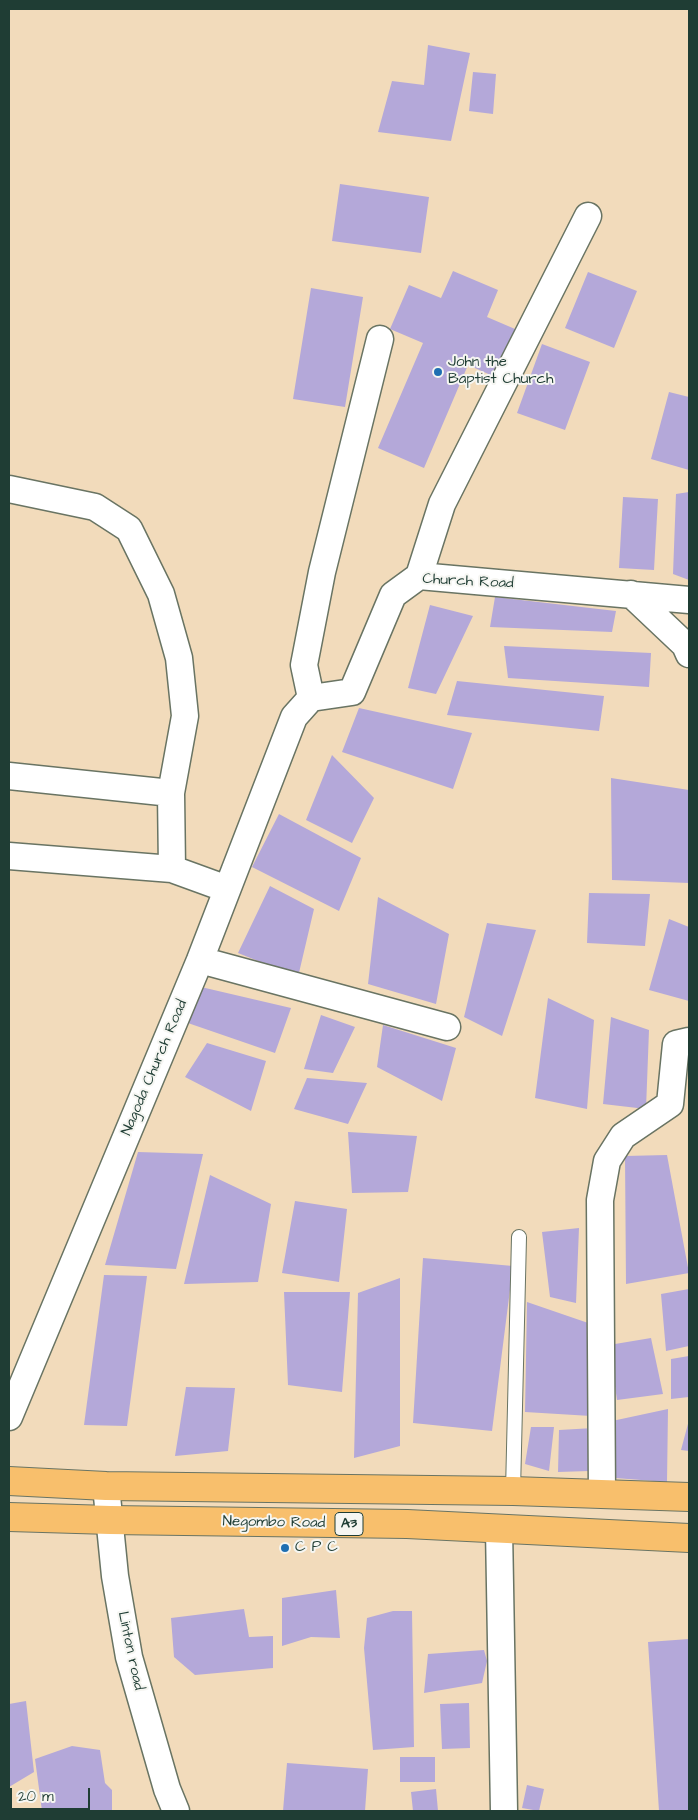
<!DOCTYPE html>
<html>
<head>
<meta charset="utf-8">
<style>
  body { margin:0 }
  #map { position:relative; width:698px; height:1820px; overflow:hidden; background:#f2dbbb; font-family:"Architects Daughter",sans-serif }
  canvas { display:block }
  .frame { position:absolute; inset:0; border:10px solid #1f3d34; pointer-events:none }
  .scale { position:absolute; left:10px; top:1788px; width:80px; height:22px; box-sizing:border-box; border:2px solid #1f3d34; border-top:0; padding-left:6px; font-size:15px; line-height:18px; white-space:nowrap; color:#1f3d34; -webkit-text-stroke:4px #f6f6f2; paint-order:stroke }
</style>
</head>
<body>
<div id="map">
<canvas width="698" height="1820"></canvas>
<div class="frame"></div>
<div class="scale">20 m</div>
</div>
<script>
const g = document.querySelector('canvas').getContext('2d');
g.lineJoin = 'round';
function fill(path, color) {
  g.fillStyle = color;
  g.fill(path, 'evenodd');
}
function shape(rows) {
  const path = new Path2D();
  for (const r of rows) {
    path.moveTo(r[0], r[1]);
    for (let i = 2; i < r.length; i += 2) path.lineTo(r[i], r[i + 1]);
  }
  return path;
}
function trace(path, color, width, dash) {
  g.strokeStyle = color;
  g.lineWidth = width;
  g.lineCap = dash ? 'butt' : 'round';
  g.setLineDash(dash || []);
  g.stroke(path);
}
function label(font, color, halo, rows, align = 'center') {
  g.font = font + ' "Architects Daughter",sans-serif';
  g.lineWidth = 4;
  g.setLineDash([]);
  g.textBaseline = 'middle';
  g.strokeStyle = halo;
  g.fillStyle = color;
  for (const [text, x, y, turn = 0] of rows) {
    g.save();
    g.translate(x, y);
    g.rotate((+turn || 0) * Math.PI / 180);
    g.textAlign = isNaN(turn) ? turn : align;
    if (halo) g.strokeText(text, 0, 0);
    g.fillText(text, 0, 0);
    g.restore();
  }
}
const building = shape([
  [428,45,470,53,451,141,378,132,392,81,424,85],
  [473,72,496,74,493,114,469,111],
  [340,184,429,197,421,253,332,241],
  [453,271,498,290,487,317,522,332,502,380,468,365,424,468,378,448,423,343,390,329,409,285,441,298],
  [588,272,637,291,614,348,565,328],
  [311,288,363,297,345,407,293,399],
  [542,344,590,362,565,430,517,413],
  [669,392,689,397,689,470,651,459],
  [689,492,689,580,673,574,676,494],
  [623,497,658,499,654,570,619,568],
  [495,597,616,611,612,632,490,627],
  [430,605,473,616,436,694,408,688],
  [504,646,651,653,649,687,508,678],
  [457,681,604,696,599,731,447,715],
  [359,708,472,733,453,789,342,752],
  [332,755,374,798,352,843,306,820],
  [611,778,689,790,689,883,612,880],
  [279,814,361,858,339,911,252,867],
  [270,886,314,909,298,977,238,953],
  [589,893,650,894,645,946,587,943],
  [378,897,449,934,436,1004,368,984],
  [669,919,689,927,689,1001,649,990],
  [487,923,536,930,502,1036,464,1017],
  [201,987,291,1008,275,1053,185,1022],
  [548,998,594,1020,587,1109,535,1098],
  [321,1015,355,1027,333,1073,304,1069],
  [611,1017,649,1030,646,1109,603,1104],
  [383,1025,456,1048,442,1101,377,1067],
  [207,1043,266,1061,251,1111,185,1077],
  [307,1078,367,1083,348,1124,294,1109],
  [348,1132,417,1136,408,1192,352,1193],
  [138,1152,203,1154,176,1269,105,1265],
  [667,1155,689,1273,626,1284,625,1156],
  [210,1175,271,1204,258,1282,184,1284],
  [295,1201,347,1209,339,1282,282,1273],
  [579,1228,576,1303,550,1297,542,1232],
  [423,1258,513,1266,492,1431,413,1423],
  [104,1275,147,1276,127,1426,84,1425],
  [400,1278,400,1446,354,1458,358,1293],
  [689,1289,689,1346,666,1351,661,1294],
  [284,1292,350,1292,342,1392,288,1385],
  [527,1302,594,1325,591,1416,525,1412],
  [651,1338,663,1394,617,1400,609,1345],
  [689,1356,689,1397,671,1399,671,1359],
  [186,1387,235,1388,228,1451,175,1456],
  [668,1409,667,1482,615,1478,612,1421],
  [689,1420,689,1451,681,1450],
  [531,1427,554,1427,549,1471,525,1464],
  [594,1428,589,1471,558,1472,559,1430],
  [336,1590,340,1638,311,1637,282,1646,282,1598],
  [244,1609,249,1637,273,1636,273,1668,195,1675,174,1657,171,1618],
  [393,1611,412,1611,414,1747,373,1750,364,1648,367,1618],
  [689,1639,689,1811,659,1811,648,1642],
  [484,1650,487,1661,482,1683,424,1693,428,1654],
  [26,1701,34,1772,9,1787,9,1704],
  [469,1703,470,1748,442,1749,440,1704],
  [72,1746,100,1750,105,1783,112,1790,112,1811,42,1811,35,1759],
  [400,1757,435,1757,435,1782,400,1782],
  [287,1763,368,1769,365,1811,283,1811],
  [527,1785,544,1789,539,1811,522,1808],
  [436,1789,438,1811,413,1811,411,1792]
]);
const lane = shape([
  [513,1491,519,1237]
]);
const street = shape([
  [9,489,95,507,129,529,161,594,179,658,185,716,171,793,172,869,227,889],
  [419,576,442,504,588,216],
  [631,594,685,645,689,654],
  [311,698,304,665,322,572,380,339],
  [9,776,171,793],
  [9,856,172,869],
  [200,960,447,1027],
  [9,1417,200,960,294,717,311,698,352,692,393,595,419,576,689,600],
  [106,1486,115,1576,129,1657,167,1789,176,1811],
  [602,1494,600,1200,607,1161,623,1136,670,1104,676,1044,689,1041],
  [499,1529,504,1811]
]);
const highway = shape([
  [9,1481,106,1486,513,1491,689,1497],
  [9,1517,110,1520,407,1524,689,1538]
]);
const markers = [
  [438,372,5,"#1f6fb2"],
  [285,1548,5,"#1f6fb2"]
];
const shields = [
  [349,1524,28]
];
const shieldNames = [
  ["A3",349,1524]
];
const poiNames = [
  ["John the",448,363],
  ["Baptist Church",448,380],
  ["C P C",295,1548]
];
const streetNames = [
  ["Church Road",468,582,3],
  ["Nagoda Church Road",155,1068,-67],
  ["Negombo Road",274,1523,1],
  ["Linton road",130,1651,78]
];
fill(building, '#b4a8d9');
trace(lane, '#697463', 16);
trace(street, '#697463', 29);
trace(highway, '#697463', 30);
trace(lane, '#fff', 14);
trace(street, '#fff', 26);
trace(highway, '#f8bf6c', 28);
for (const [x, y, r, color] of markers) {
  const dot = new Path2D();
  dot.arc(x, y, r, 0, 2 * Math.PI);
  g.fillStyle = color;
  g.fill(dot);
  trace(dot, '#f6f6f2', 2);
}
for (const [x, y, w] of shields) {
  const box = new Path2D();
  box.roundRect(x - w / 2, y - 11.5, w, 23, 4);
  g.fillStyle = '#f6f6f2';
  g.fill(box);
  trace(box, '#1f3d34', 1);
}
label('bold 14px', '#1f3d34', null, shieldNames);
label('15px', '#1f3d34', '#f6f6f2', poiNames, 'left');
label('15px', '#1f3d34', '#f6f6f2', streetNames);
</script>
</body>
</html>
